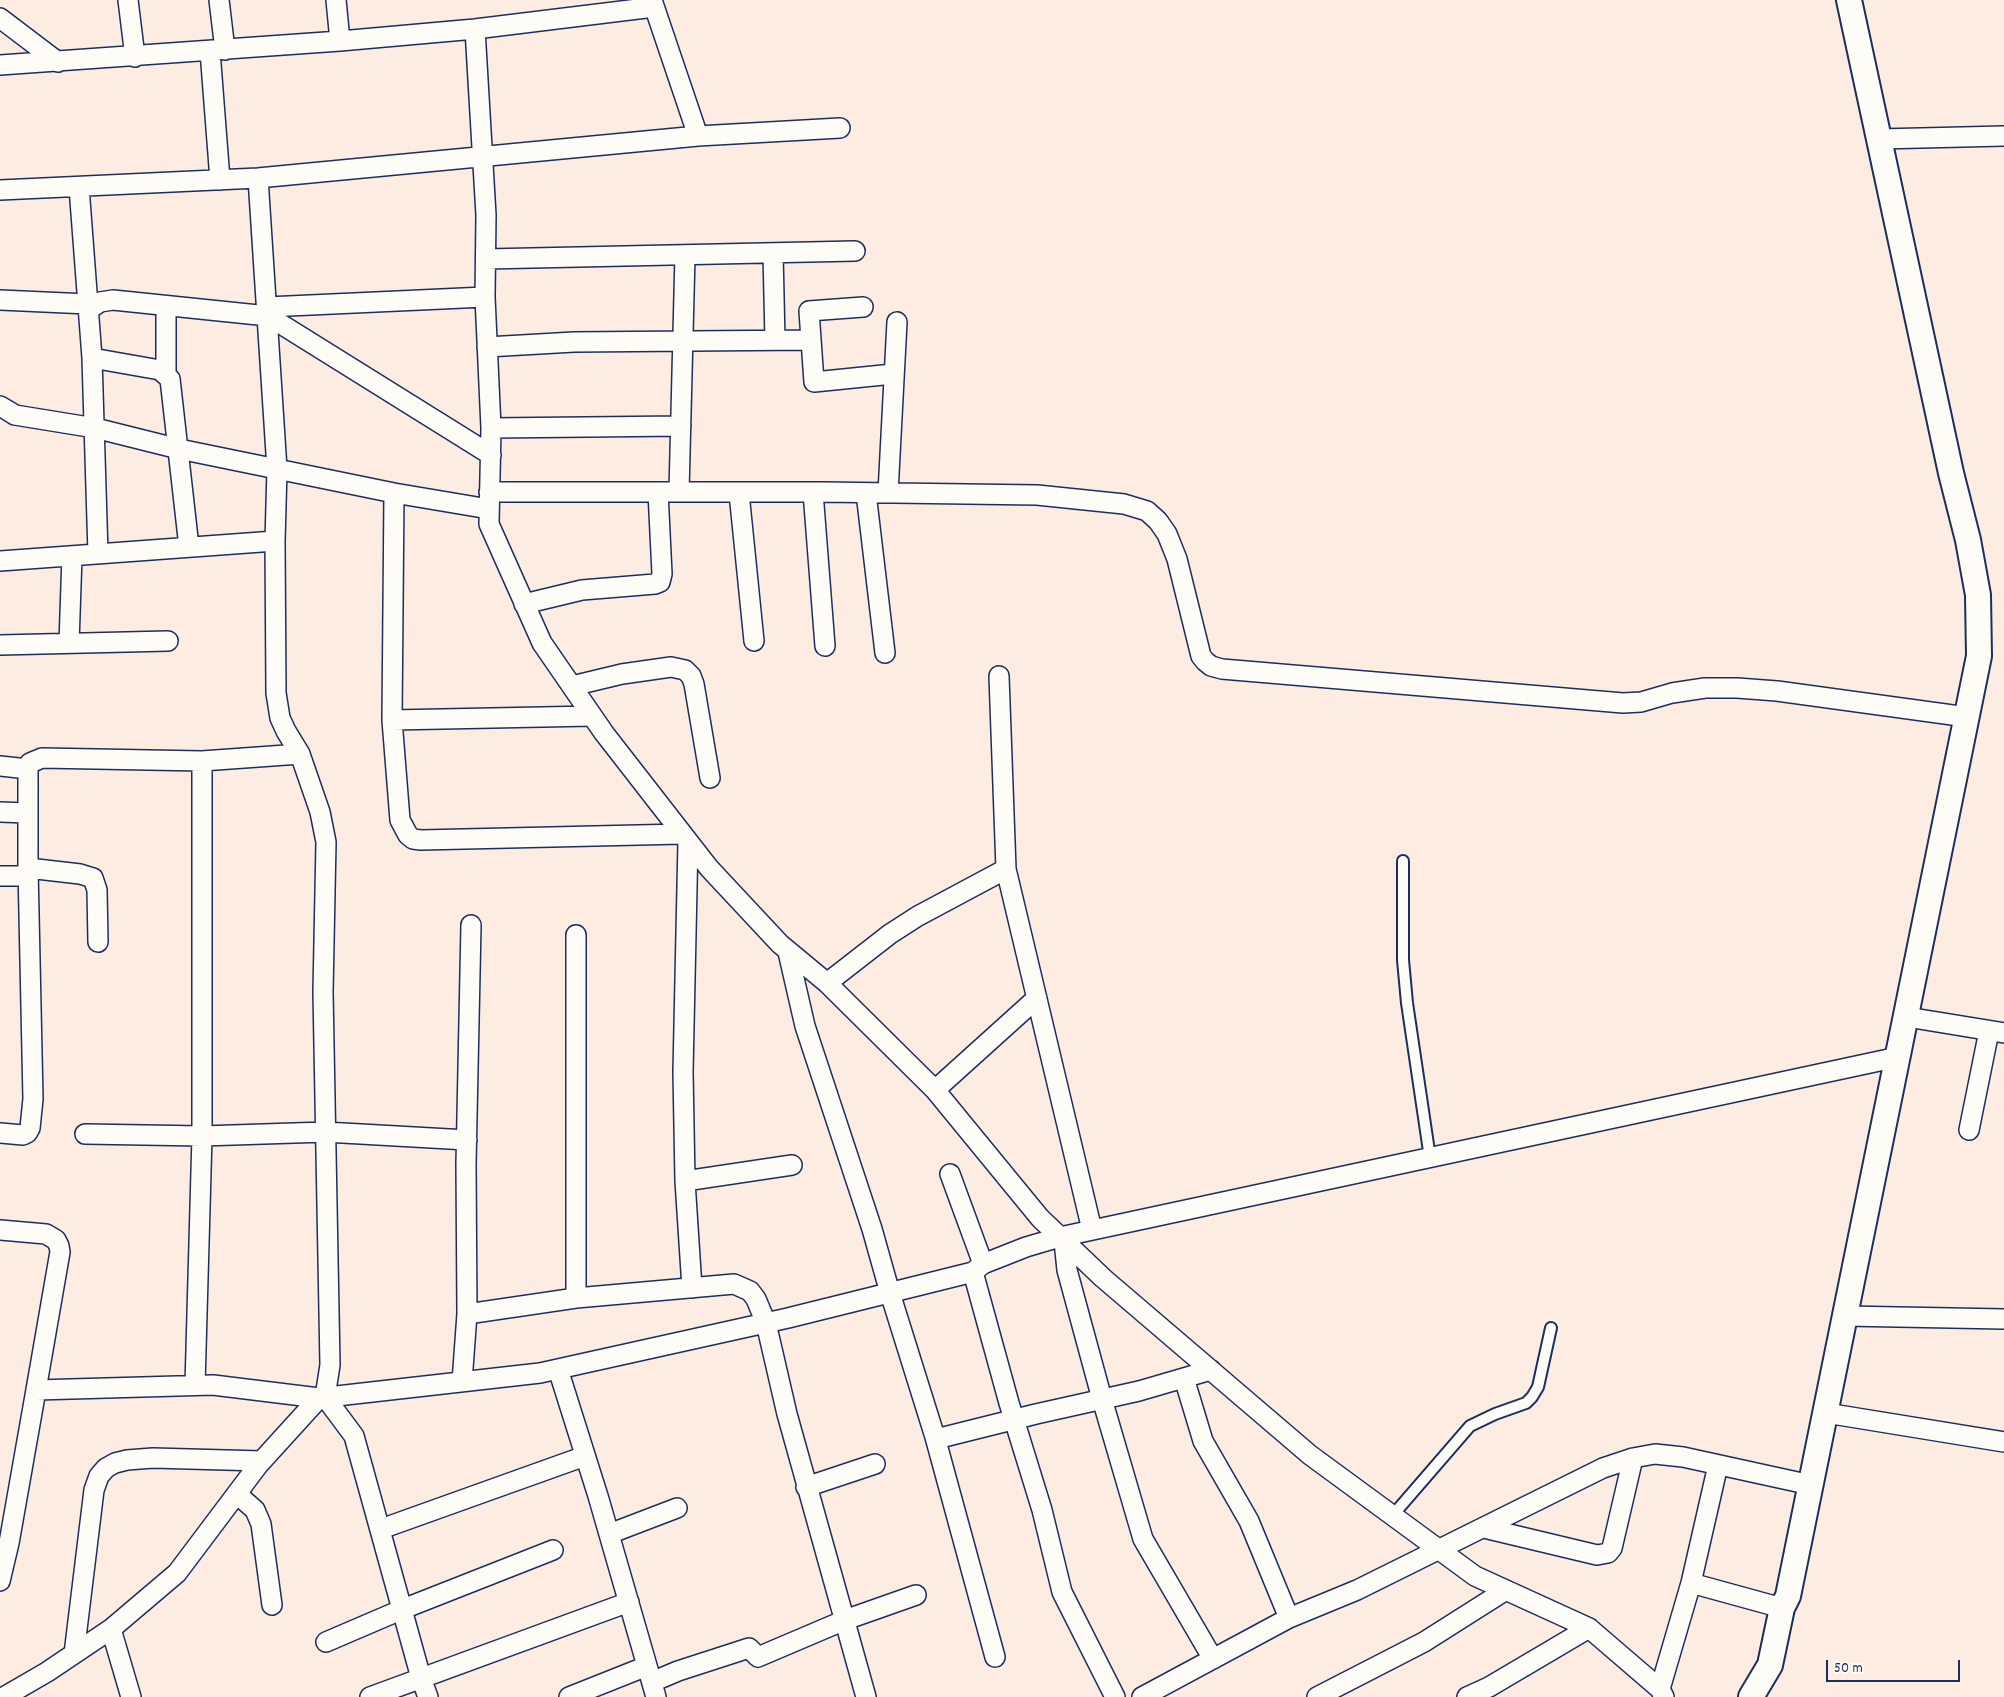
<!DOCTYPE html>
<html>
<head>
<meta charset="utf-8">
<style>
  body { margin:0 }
  #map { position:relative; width:2004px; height:1697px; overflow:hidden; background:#fdece1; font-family:Dekko,sans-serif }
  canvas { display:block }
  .scale { position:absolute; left:1826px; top:1660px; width:134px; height:22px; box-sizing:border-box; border:2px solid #1b2f5e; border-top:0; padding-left:6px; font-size:15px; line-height:18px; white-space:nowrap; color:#1b2f5e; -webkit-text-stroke:4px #fdfcf7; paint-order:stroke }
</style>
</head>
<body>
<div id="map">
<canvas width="2004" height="1697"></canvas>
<div class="scale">50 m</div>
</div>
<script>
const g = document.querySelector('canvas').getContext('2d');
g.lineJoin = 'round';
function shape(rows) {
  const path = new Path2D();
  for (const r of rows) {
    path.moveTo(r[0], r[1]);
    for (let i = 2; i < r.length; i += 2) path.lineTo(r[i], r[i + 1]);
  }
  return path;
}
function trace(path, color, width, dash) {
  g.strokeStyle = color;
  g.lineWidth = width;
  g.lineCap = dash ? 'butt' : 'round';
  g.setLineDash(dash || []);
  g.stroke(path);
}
const service = shape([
  [1403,861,1403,960,1407,1003,1430,1158],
  [1393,1515,1470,1426,1495,1414,1526,1403,1532,1397,1538,1387,1551,1328]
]);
const minor = shape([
  [128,0,135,57],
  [219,0,225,50],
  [336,0,340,41],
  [652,0,698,136],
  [0,18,58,62],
  [475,29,486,215,485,297,491,428,489,524,542,643,604,733,709,868,780,944,827,983,935,1090,1040,1218,1103,1278,1310,1455,1475,1576,1589,1628,1660,1689,1664,1697],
  [210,51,220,180],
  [0,65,340,41,475,29,654,7],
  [1879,139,2004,136],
  [258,178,277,469,275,541,276,693,280,718,286,731,300,754,320,812,326,842,323,992,330,1365,325,1397,354,1436,421,1678,428,1697],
  [79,187,92,358,98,554],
  [0,190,258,178,698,136,840,128],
  [773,253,775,340],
  [486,259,855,251],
  [0,300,88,304],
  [267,307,485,297],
  [863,307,809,311,814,382,893,374],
  [88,310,100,302,113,300,268,316,491,455],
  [487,347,574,342,810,340],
  [92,358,160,370,170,379,189,547],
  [166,373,166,306],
  [0,406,15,415,95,428,179,449,394,493,489,509],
  [491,428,681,426],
  [489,492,823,492,1037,495,1124,504,1147,511,1158,521,1167,534,1177,559,1201,656,1205,661,1211,666,1222,669,1623,703,1641,702,1672,693,1705,688,1737,688,1777,691,1967,717],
  [679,492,685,255],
  [813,492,825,646],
  [394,493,392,720,400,820,408,835,413,839,421,840,682,834],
  [739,493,754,641],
  [866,493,885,653],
  [888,493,897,322],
  [0,561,275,541],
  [524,604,582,590,655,584,660,582,662,574,658,492],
  [69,643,72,556],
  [0,645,168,641],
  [999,676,1006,869,1092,1230],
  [572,686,622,674,671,667,685,670,691,676,694,684,710,778],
  [392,720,592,716],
  [0,766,28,769],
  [0,812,28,813],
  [688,841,683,1072,685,1181,692,1288],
  [28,868,80,874,93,878,97,890,98,942],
  [0,876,29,876],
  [576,935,576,1298],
  [788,952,805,1026,872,1229,890,1293,935,1437,995,1657],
  [827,983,890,934,918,916,1006,869],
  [1907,1017,2004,1033],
  [935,1090,1037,998],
  [1969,1130,1989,1031],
  [0,1133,23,1135,27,1133,30,1128,33,1099,28,868,28,769,30,763,42,758,202,761],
  [85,1134,202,1136,325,1132,467,1140],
  [950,1174,983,1264],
  [685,1181,792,1165],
  [0,1230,46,1234,56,1240,59,1246,60,1252,36,1390],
  [1064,1241,1067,1270,1102,1399,1143,1539,1213,1659],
  [973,1272,1009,1403,1042,1510,1062,1592,1115,1697],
  [467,1314,576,1298,734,1284,750,1291,756,1299,766,1323,787,1414,866,1697],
  [1845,1316,2004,1319],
  [558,1369,598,1496,656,1697],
  [1184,1378,1203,1441,1249,1521,1289,1618],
  [462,1382,467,1314,466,1164,471,925],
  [195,1385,202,1136,202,761,300,754],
  [1826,1413,2004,1442],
  [935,1437,944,1437,1036,1414,1139,1391,1211,1370],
  [1718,1465,1691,1583,1782,1608],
  [806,1487,875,1464],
  [237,1494,255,1510,261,1524,272,1605],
  [1484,1528,1597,1555,1608,1553,1612,1548,1633,1458],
  [381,1529,585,1456],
  [609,1534,677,1508],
  [0,1581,9,1543,36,1390,213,1385,319,1398],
  [111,1629,131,1697],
  [326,1642,403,1609,553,1550],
  [74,1654,94,1490,99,1476,106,1468,115,1463,127,1460,153,1458,262,1461],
  [652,1682,678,1671,749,1648,758,1657,845,1620,916,1595],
  [1660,1689,1691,1583],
  [4,1697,47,1672,111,1629,177,1573,259,1464,319,1398,540,1373,788,1318,957,1276,973,1272,983,1264,1026,1247,1060,1237,1898,1057],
  [370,1697,629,1602],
  [569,1697,647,1666],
  [1142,1697,1289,1618,1357,1590,1603,1468,1633,1458,1655,1454,1683,1457,1811,1485],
  [1317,1697,1424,1642,1506,1590],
  [1467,1697,1489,1687,1589,1628]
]);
const tertiary = shape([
  [1751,1697,1770,1665,1782,1608,1788,1596,1979,656,1978,595,1968,540,1951,473,1849,0]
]);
trace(service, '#1b2f5e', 14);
trace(minor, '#1b2f5e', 22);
trace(tertiary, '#1b2f5e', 28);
trace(service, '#fdfcf7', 10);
trace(minor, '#fdfcf7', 19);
trace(tertiary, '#fdfcf7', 24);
</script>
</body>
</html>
